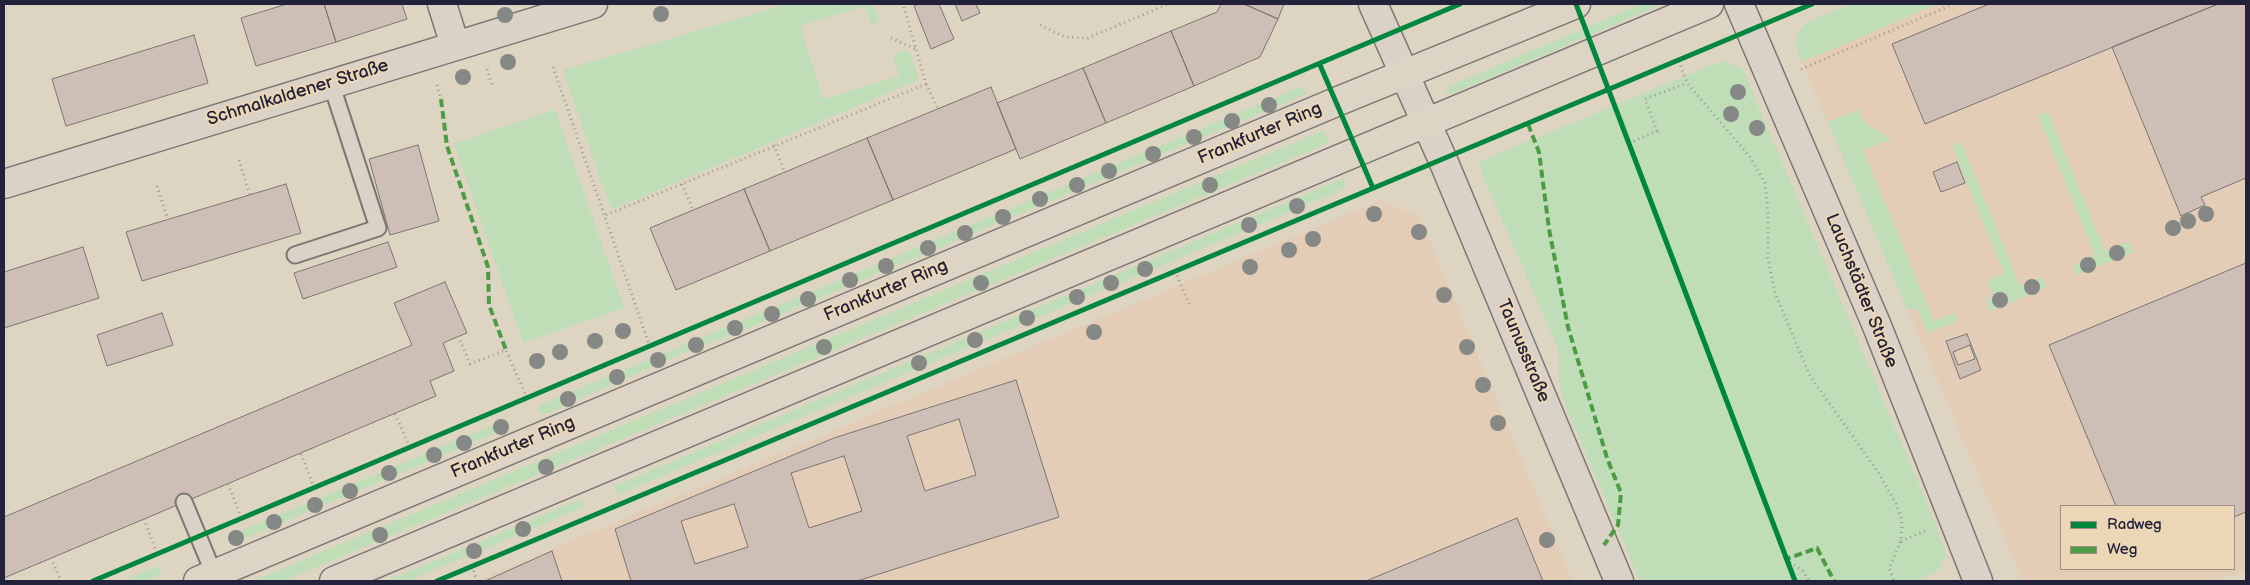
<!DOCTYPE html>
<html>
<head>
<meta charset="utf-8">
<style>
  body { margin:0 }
  #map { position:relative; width:2250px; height:585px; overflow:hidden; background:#ded4c2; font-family:"Balsamiq Sans",sans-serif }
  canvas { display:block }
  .frame { position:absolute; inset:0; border:5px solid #22223b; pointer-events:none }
  .legend { position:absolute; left:2060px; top:505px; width:175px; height:65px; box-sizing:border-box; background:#ebd7b5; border:1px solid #9b8f84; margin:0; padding:6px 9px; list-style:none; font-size:15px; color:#22223b }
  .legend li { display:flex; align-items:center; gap:10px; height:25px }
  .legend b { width:25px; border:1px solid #9b8f84 }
</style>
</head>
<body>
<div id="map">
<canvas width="2250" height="585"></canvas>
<div class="frame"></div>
<ul class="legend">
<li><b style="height:6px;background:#00873e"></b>Radweg</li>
<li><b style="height:6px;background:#4d9b45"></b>Weg</li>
</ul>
</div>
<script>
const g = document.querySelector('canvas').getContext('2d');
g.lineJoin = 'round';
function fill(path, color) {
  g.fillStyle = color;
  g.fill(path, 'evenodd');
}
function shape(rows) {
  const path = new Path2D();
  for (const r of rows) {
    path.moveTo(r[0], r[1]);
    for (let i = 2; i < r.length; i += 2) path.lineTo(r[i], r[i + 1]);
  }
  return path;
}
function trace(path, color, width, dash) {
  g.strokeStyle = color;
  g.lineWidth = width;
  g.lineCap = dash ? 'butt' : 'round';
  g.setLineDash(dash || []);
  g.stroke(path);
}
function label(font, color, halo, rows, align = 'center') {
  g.font = font + ' "Balsamiq Sans",sans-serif';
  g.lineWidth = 4;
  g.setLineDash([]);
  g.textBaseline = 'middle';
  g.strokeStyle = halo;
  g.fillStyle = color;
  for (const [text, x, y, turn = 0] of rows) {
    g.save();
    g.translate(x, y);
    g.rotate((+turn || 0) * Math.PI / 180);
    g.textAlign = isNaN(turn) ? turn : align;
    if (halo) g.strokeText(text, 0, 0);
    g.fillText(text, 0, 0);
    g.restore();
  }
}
const built = shape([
  [1852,4,2246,4,2246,570,2212,581,2023,581,1796,48,1798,32,1807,22],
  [2061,506,2234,506,2234,569,2061,569],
  [1381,200,1420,218,1573,581,476,581]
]);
const green = shape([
  [788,4,873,4,879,22,871,24,865,6,800,26,823,99,899,76,893,54,905,50,911,54,919,80,611,210,563,70],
  [1641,4,1663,4,1452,94,1445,93,1449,86],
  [1852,4,1938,4,1802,62,1795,42,1798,32,1807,22],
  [1722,61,1742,68,1933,517,1946,554,1939,570,1916,581,1640,581,1565,405,1559,380,1559,351,1482,174,1480,161],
  [1303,86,1306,94,741,331,691,350,548,413,540,413,537,410,542,404],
  [555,109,624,308,523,343,454,144],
  [1859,110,1864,123,1891,139,1863,150,1934,321,1955,313,1958,321,1928,333,1917,308,1907,310,1828,122],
  [2048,112,2105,251,2129,241,2133,252,2077,275,2073,265,2095,255,2038,116],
  [1324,130,1329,143,283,581,253,581],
  [1961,142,2020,286,2042,277,2047,287,1990,311,1986,300,1994,297,1987,281,2004,273,1952,146],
  [1344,178,1346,188,617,495,614,486],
  [500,422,507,422,508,425,503,430,234,543,229,541,231,535],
  [581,499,584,507,408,581,386,581],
  [158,566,162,574,145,581,122,581]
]);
const building = shape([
  [287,4,324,4,336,42,256,66,241,18,287,4],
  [324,4,402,4,407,19,336,42,324,4],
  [919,4,939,4,954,39,931,49,914,6,919,4],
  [955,4,976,4,980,13,962,21,955,4],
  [1221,4,1244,4,1278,19,1260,57,1194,86,1171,31,1217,12,1221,4],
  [1244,4,1284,4,1278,19,1244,4],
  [1989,4,2218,4,1925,124,1892,44,1989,4],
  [2218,4,2246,4,2246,178,2201,197,2205,205,2181,216,2112,47,2218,4],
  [1171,31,1194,86,1106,123,1083,68,1171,31],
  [194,35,208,83,66,126,52,79,194,35],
  [1083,68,1106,123,1020,159,997,103,1083,68],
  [991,87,1016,149,893,200,867,138,991,87],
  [867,138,893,200,770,251,744,189,867,138],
  [418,145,439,221,390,235,369,159,418,145],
  [1957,162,1965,183,1941,192,1933,172,1957,162],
  [286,184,301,233,142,281,126,232,286,184],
  [744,189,770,251,676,290,650,228,744,189],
  [388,242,397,267,303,299,294,273,388,242],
  [83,247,99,298,4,328,4,272,83,247],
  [2246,263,2246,512,2234,517,2234,506,2116,506,2049,345,2246,263],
  [445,282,467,333,443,343,454,371,430,381,436,396,4,578,4,517,412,345,394,303,445,282],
  [162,313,173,345,107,366,97,335,162,313],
  [1967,334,1981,370,1960,379,1946,341,1967,334],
  [1970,345,1975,359,1958,365,1953,352,1970,345],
  [1016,380,1059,517,857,581,631,581,615,529,834,438,1016,380],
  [959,419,976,475,925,491,907,436,959,419],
  [844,456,862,511,809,528,791,473,844,456],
  [734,504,748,547,695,564,681,521,734,504],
  [1517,518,1543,581,1366,581,1491,529,1517,518],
  [552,551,562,581,485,581,552,551]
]);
const path = shape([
  [1040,25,1065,37,1088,38,1168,4],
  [891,38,915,49],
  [1679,61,1687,83,1750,157,1765,183,1768,214,1768,258,1775,293,1810,376,1878,472,1896,504,1902,520,1901,541,1889,568,1894,581],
  [553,67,650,347],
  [487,69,492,85],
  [1801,69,1954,4],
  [926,84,938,109],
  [437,85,441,99],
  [1629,143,1657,131,1645,99,1687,83],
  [774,145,785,173],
  [239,160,250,195],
  [682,184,693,210],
  [157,186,168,220],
  [606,215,926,84,903,4],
  [1175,271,1189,304],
  [458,336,470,364,506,350,527,398],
  [395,414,410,447],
  [301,454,314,487],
  [228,484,242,519],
  [144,519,157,553],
  [1901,541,1925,531],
  [51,558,61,581],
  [1786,559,1803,571,1809,581],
  [472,566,477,581]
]);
const service = shape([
  [295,255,378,228,331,83],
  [184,502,214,574]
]);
const minor = shape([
  [442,4,455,45],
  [1373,4,1442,158,1619,581],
  [1739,4,1877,326,1978,581],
  [4,184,593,4]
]);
const primary = shape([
  [198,581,1336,102,1576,4],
  [334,581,1709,4]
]);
const quiet = shape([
  [441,99,447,146,488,267,489,305,506,350],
  [1528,124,1539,152,1549,229,1568,327,1607,458,1621,493,1618,525,1604,545],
  [1785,556,1786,559,1817,548,1834,581]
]);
const cycleway = shape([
  [1576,4,1795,581],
  [1320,65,1373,188],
  [93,581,1460,4],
  [437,581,1812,4]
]);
const trees = [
  [661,14],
  [505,15],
  [508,62],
  [463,77],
  [1738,92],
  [1269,105],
  [1731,114],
  [1232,121],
  [1757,128],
  [1194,137],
  [1153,154],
  [1109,171],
  [1077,185],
  [1210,185],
  [1040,199],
  [1297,206],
  [1374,214],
  [2206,214],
  [1003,217],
  [2188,221],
  [1249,225],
  [2173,228],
  [1419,232],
  [965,233],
  [1313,239],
  [928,248],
  [1289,250],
  [2117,253],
  [2088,265],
  [886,266],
  [1250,267],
  [1145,269],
  [850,280],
  [981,283],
  [1111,283],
  [2032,287],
  [1444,295],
  [1077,297],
  [808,299],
  [2000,300],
  [772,314],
  [1027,318],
  [735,328],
  [623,331],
  [1094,332],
  [975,340],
  [595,341],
  [696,345],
  [824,347],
  [1467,347],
  [560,352],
  [658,360],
  [537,361],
  [919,363],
  [617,377],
  [1483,385],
  [568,399],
  [1498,423],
  [501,427],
  [464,443],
  [434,455],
  [546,467],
  [389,473],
  [350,491],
  [315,505],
  [274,522],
  [523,529],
  [380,535],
  [236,538],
  [1547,540],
  [474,551]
];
const streetNames = [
  ["Schmalkaldener Straße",298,93,-17],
  ["Frankfurter Ring",1260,134,-23],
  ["Frankfurter Ring",886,291,-23],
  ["Lauchstädter Straße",1861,291,68],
  ["Taunusstraße",1523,351,67],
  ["Frankfurter Ring",513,448,-23]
];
fill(built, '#e3cdb7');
fill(green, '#bfdeb8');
fill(building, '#cebfb6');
trace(building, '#7b7673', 1);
trace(service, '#7b7673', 19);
trace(minor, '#7b7673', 31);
trace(primary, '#7b7673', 31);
trace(path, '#9f9993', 3, [1, 4]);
trace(service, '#dad2c6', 15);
trace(minor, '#dad2c6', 28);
trace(primary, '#ddd4c5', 28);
trace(quiet, '#4d9b45', 4, [8, 4]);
trace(cycleway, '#00873e', 5);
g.fillStyle = '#858884';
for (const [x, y] of trees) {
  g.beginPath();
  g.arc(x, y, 8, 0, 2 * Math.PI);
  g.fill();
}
label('18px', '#22223b', '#ebd7b5', streetNames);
</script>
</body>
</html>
